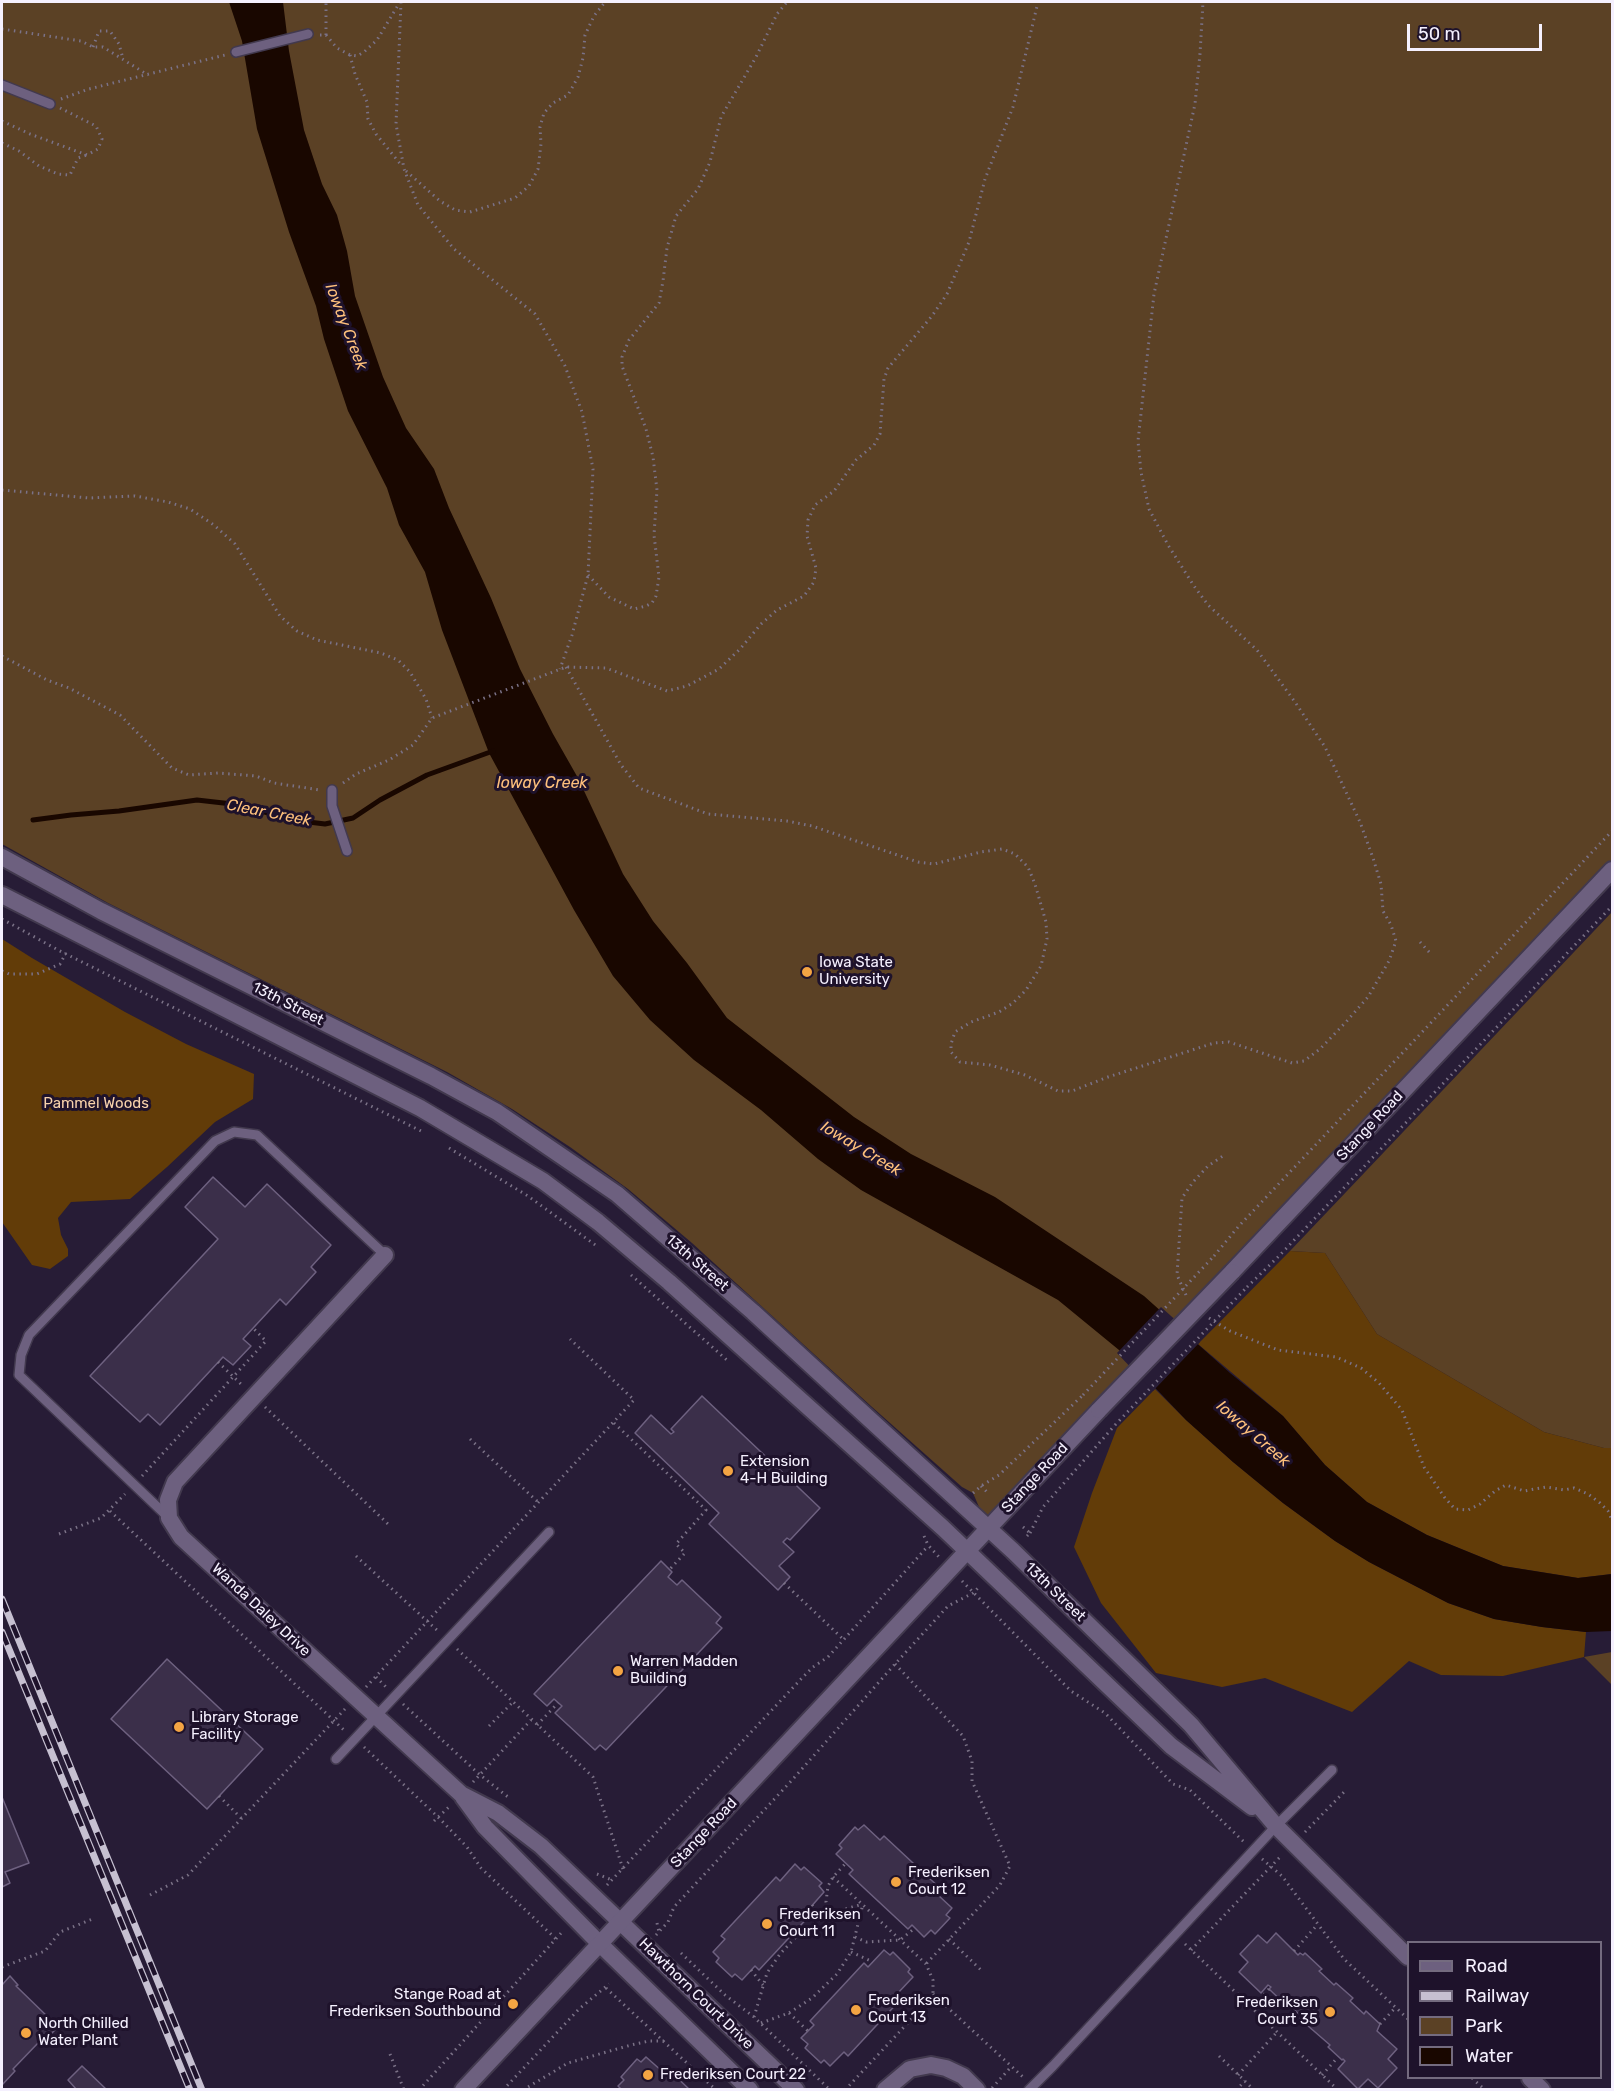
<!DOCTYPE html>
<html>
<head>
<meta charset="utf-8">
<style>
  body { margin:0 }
  #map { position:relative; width:1614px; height:2091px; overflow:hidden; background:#271c36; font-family:Rubik,sans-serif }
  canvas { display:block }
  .frame { position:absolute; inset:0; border:3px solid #f5f0fe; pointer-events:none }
  .legend { position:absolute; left:1407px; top:1941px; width:195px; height:138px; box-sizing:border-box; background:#1e122b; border:2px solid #746b7f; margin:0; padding:8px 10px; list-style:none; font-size:18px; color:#f5f0fe }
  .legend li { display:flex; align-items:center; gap:12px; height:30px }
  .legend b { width:30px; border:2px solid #746b7f }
  .scale { position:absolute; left:1407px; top:24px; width:135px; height:27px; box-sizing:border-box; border:3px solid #f5f0fe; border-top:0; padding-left:8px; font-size:18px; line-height:21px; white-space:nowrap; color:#f5f0fe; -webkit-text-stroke:4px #1e122b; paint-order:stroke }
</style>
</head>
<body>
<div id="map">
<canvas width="1614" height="2091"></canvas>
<div class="frame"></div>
<ul class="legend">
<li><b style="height:8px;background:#6d607f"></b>Road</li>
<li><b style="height:8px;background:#c6c0d1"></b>Railway</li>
<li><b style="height:16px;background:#5b4125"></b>Park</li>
<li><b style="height:16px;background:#190700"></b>Water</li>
</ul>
<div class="scale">50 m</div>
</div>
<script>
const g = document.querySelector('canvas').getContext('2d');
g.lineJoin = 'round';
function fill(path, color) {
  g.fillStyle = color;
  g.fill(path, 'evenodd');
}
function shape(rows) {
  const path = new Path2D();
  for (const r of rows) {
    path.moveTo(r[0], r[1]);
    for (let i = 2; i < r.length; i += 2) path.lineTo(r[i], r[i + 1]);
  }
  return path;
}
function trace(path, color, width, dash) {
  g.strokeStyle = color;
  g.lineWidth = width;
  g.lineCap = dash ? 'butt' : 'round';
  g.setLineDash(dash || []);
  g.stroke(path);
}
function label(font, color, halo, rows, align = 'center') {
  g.font = font + ' Rubik,sans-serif';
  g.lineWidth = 6;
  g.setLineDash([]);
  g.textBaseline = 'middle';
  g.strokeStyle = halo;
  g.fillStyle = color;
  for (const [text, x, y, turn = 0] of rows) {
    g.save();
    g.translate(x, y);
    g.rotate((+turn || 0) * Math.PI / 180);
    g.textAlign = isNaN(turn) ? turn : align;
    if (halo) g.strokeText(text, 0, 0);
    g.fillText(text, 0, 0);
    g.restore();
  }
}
const green = shape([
  [2,2,1612,2,1612,870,988,1528,973,1493,962,1487,872,1407,692,1243,628,1189,570,1147,512,1109,447,1072,108,903,2,844],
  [1612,912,1612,1448,1604,1448,1544,1432,1377,1334,1325,1253,1290,1251],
  [1612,1652,1612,1685,1584,1657]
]);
const forest = shape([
  [2,939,32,958,125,1012,186,1044,254,1074,253,1099,215,1122,167,1167,130,1199,71,1202,58,1218,61,1235,68,1249,68,1256,50,1269,32,1265,2,1222],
  [1290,1251,1325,1253,1377,1334,1544,1432,1604,1448,1612,1448,1612,1574,1578,1578,1503,1566,1427,1535,1367,1502,1325,1465,1283,1416,1198,1344],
  [1155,1389,1186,1420,1233,1462,1283,1503,1335,1541,1369,1562,1448,1603,1494,1619,1542,1627,1586,1632,1584,1657,1503,1676,1441,1675,1409,1661,1352,1712,1265,1678,1222,1687,1156,1673,1101,1603,1074,1547,1092,1493,1117,1428]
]);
const water = shape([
  [229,2,283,2,289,51,304,130,322,184,337,215,347,251,355,296,383,377,406,428,434,469,449,508,491,598,520,669,553,734,578,778,623,874,653,921,687,963,727,1018,854,1117,911,1154,995,1197,1144,1296,1230,1373,1283,1416,1325,1465,1367,1502,1427,1535,1503,1566,1578,1578,1612,1574,1612,1631,1586,1632,1542,1627,1494,1619,1448,1603,1369,1562,1335,1541,1283,1503,1233,1462,1186,1420,1119,1350,1058,1300,861,1190,818,1159,761,1110,694,1060,650,1020,613,976,574,910,489,753,442,630,425,572,399,525,387,488,348,411,324,339,316,306,289,232,257,129,242,41]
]);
const pier = shape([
  [1161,1307,1200,1342,1153,1391,1117,1353]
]);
const stream = shape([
  [33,820,71,815,119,811,197,800,241,805,292,820,325,824,353,818,380,800,427,775,493,751]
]);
const building = shape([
  [213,1177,245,1207,267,1184,331,1245,311,1267,316,1272,286,1305,280,1299,243,1339,251,1346,233,1365,223,1357,160,1425,148,1414,140,1422,90,1376,218,1239,185,1207,213,1177],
  [702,1396,820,1508,790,1540,787,1538,783,1542,794,1552,779,1566,790,1577,778,1590,709,1524,719,1513,635,1433,651,1415,671,1434,674,1432,671,1429,702,1396],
  [661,1561,672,1572,668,1577,677,1585,682,1580,721,1617,716,1623,722,1628,606,1750,600,1745,595,1750,555,1713,562,1706,554,1699,547,1706,534,1694,661,1561],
  [167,1659,263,1749,207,1809,111,1719,167,1659],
  [2,1797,29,1863,5,1872,10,1883,2,1887,2,1797],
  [864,1825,880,1840,884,1836,942,1890,938,1895,952,1908,946,1915,950,1918,935,1934,931,1930,924,1937,912,1925,908,1929,849,1874,853,1870,836,1854,842,1848,839,1845,855,1827,858,1830,864,1825],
  [795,1864,801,1870,804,1867,822,1883,819,1886,824,1892,809,1909,813,1912,759,1970,755,1966,742,1980,735,1974,732,1977,716,1962,719,1958,713,1952,725,1939,721,1936,776,1877,780,1881,795,1864],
  [1276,1933,1298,1955,1300,1953,1303,1955,1305,1953,1322,1969,1319,1971,1334,1985,1336,1983,1353,1998,1350,2001,1364,2014,1366,2011,1380,2024,1377,2031,1397,2049,1388,2059,1397,2068,1378,2088,1368,2079,1358,2089,1338,2069,1345,2061,1343,2059,1342,2060,1328,2047,1330,2045,1300,2019,1302,2017,1287,2003,1286,2005,1269,1989,1271,1987,1268,1985,1261,1993,1239,1972,1248,1962,1240,1954,1258,1935,1267,1943,1276,1933],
  [884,1950,890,1955,893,1952,910,1969,908,1972,913,1977,897,1994,902,1998,848,2056,844,2052,830,2066,824,2060,821,2063,805,2048,808,2044,801,2038,814,2025,810,2021,864,1963,868,1967,884,1950],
  [10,1976,18,1985,16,1986,51,2020,52,2018,60,2025,41,2044,39,2042,13,2069,15,2071,2,2085,2,1985,10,1976],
  [646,2057,663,2072,667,2068,690,2090,622,2090,618,2086,624,2080,621,2077,637,2059,641,2062,646,2057],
  [82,2066,107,2090,77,2090,68,2080,82,2066]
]);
const path = shape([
  [401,2,396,124,404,169,418,205,454,249,535,314,565,366,582,412,593,469,588,575,572,635,560,669],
  [2,29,81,41,93,47,103,47,148,75],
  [320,35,326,35,337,48,350,55,357,56,364,52,377,40,400,2],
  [326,35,326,2],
  [93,47,99,31,110,31,119,44,123,59],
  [350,55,355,74,367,102,368,119,376,134,402,166],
  [61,99,89,89,225,55],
  [2,121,30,134,87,155,98,149,102,139,96,126,60,108],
  [2,143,19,151,39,166,58,174,70,175,78,158,87,155],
  [406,171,440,201,455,210,470,212,515,198,529,186,538,169,541,144,540,127,544,113,553,103,568,95,578,77,583,58,585,35,594,16,605,2],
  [2,490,89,498,135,496,168,502,190,509,214,525,235,544,280,616,297,631,317,640,381,653,398,660,410,672,426,699,432,718],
  [588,575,609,597,634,609,646,606,652,603,656,596,659,577,654,535,657,490,653,457,646,429,622,366,622,357,629,340,659,303,663,281,667,248,676,216,698,189,710,162,721,117,756,57,777,14,787,2],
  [2,656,47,680,69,688,120,715,172,768,189,775,218,773,256,776,274,783,320,790],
  [566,667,621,765,639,788,708,814,787,821,812,826,918,862,934,864,981,852,1002,849,1015,854,1028,867,1035,884,1046,922,1047,939,1041,966,1026,990,1013,1003,999,1012,971,1022,955,1032,951,1044,951,1052,960,1062,990,1065,1025,1075,1058,1091,1072,1091,1108,1077,1214,1043,1229,1042,1292,1063,1304,1061,1320,1049,1346,1022,1368,997,1389,961,1396,941,1391,925,1383,911,1381,884,1373,858,1360,822,1325,747,1295,702,1257,650,1208,605,1194,586,1168,545,1149,509,1141,472,1138,441,1154,294,1195,104,1200,54,1203,2],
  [343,783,356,774,389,760,413,745,432,718,566,667,606,668,667,691,687,686,719,669,740,649,761,624,777,610,804,596,814,582,816,568,807,536,808,520,815,505,834,491,856,460,874,445,880,434,884,379,888,368,932,316,947,294,969,242,985,179,1013,107,1038,2],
  [2,919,58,950,423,1132],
  [1420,942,1430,953],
  [2,971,9,974,37,974,60,964,66,953],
  [449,1148,528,1196,598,1247],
  [1214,1256,1238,1227,1612,831],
  [631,1275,729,1362],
  [1247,1287,1279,1256,1612,906],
  [1186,1295,1177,1275,1182,1198,1193,1182,1208,1166,1223,1156],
  [1209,1318,1230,1331,1278,1350,1336,1357,1361,1368,1379,1383,1402,1410,1424,1467,1445,1498,1455,1509,1468,1510,1480,1504,1495,1491,1506,1485,1524,1491,1546,1487,1564,1490,1574,1488,1588,1494,1600,1503,1608,1511,1612,1520],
  [218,1362,243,1386],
  [265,1407,388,1524],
  [614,1423,706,1510,676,1544,685,1553,670,1569],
  [470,1439,538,1502],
  [142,1476,266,1341,253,1328],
  [981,1486,988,1493],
  [973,1493,981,1486,999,1475,1083,1395],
  [110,1511,345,1731],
  [1023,1527,1030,1533,1024,1539],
  [1030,1533,1043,1507,1115,1425],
  [59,1534,101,1518,125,1494],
  [924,1536,928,1545,939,1557],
  [356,1556,439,1632],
  [962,1581,1071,1691,1105,1713,1173,1784,1190,1790,1244,1842],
  [784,1583,844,1640],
  [457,1649,593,1777,623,1869],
  [895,1664,963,1736,972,1761,972,1781,1010,1866,1000,1885,926,1964],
  [376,1677,386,1687],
  [366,1687,634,1400,570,1339],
  [403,1704,479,1774,508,1797],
  [537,1725,558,1703],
  [489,1726,513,1702],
  [364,1747,438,1817,467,1847,481,1868,556,1939],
  [473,1782,531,1720],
  [219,1796,242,1819],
  [434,1821,450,1806],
  [1305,1832,1345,1791],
  [1262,1859,1282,1876,1344,1959,1408,2019],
  [597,1874,612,1880],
  [833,1877,926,1964,933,1980,933,1996,845,2090],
  [607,1885,802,1678,813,1667,828,1657,928,1546],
  [150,1895,188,1875,345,1709],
  [812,1905,821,1919],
  [829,1914,826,1902,828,1886,833,1877,846,1863],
  [657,1923,659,1932],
  [656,1935,668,1922,674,1907,793,1779,895,1664,948,1606,973,1593,980,1586],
  [855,1937,866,1942,900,1940,915,1928],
  [949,1939,983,1972],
  [1185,1944,1338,2090],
  [1191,1950,1281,1856],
  [1294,1951,1318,1924],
  [851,1952,873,1962],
  [681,1953,725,1995,754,2017,830,2090],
  [2,1967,45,1951,60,1932,95,1918],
  [751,1970,763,1985],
  [606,1988,716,2090],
  [933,1994,1023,2077],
  [1252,2008,1269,1989],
  [789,2013,808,2031],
  [754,2017,767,1973,780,1954,796,1937,828,1914,863,1904],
  [761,2023,789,2013,812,1998,837,1974,851,1952,863,1904],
  [1380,2024,1396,2007],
  [390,2054,404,2090],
  [1219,2056,1254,2090],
  [1238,2075,1277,2032],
  [1322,2075,1338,2057],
  [1472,2078,1485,2090],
  [992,2088,1011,2067],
  [419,2090,563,1931],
  [503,2090,579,2009,609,1984],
  [523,2090,568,2063,631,2045,649,2041,664,2041],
  [1236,2090,1245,2081]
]);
const service = shape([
  [236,52,308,34],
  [2,85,50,104],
  [332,790,332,806,347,851],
  [168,1517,19,1375,21,1355,29,1335,215,1141,234,1132,257,1135,385,1255],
  [336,1759,549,1532],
  [1029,2090,1053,2066,1276,1826,1332,1770]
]);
const minor = shape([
  [385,1255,175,1482,168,1500,169,1518,181,1537,461,1794,498,1813,541,1846,796,2090],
  [463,1797,485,1827,600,1944,750,2090],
  [885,2090,910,2069,931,2065,946,2068,963,2076,977,2090]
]);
const secondary = shape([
  [2,857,101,911,431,1076,497,1112,617,1194,753,1312,1013,1551,1191,1725,1276,1826,1408,1957],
  [2,895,420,1108,543,1181,598,1222,669,1282,943,1528,1171,1746,1252,1807],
  [1232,1272,1612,870],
  [1530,2078,1542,2090],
  [463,2090,1099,1410]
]);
const rail = shape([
  [2,1599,202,2090],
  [2,1632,190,2090]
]);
const pathBridge = shape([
  [1083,1395,1214,1256],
  [1115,1425,1247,1287]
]);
const secondaryBridge = shape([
  [1099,1410,1232,1272]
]);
const markers = [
  [807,972,6,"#f3a443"],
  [728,1471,6,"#f3a443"],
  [618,1671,6,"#f3a443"],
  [179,1727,6,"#f3a443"],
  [896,1882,6,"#f3a443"],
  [767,1924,6,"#f3a443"],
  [513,2004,6,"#f3a443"],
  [856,2010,6,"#f3a443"],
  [1330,2012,6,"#f3a443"],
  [26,2033,6,"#f3a443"],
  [648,2075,6,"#f3a443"]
];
const poiNames = [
  ["Iowa State",819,963],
  ["University",819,980],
  ["Extension",740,1462],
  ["4-H Building",740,1479],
  ["Warren Madden",630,1662],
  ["Building",630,1679],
  ["Library Storage",191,1718],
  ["Facility",191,1735],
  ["Frederiksen",908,1873],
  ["Court 12",908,1890],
  ["Frederiksen",779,1915],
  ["Court 11",779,1932],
  ["Stange Road at",501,1995,"right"],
  ["Frederiksen Southbound",501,2012,"right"],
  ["Frederiksen",868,2001],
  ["Court 13",868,2018],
  ["Frederiksen",1318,2003,"right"],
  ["Court 35",1318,2020,"right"],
  ["North Chilled",38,2024],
  ["Water Plant",38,2041],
  ["Frederiksen Court 22",660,2075]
];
const streetNames = [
  ["13th Street",288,1004,27],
  ["Stange Road",1370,1126,-47],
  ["13th Street",697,1263,41],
  ["Stange Road",1035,1478,-47],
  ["13th Street",1055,1592,44],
  ["Wanda Daley Drive",261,1610,43],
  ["Stange Road",704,1833,-47],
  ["Hawthorn Court Drive",696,1994,44]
];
const parkNames = [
  ["Pammel Woods",96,1104]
];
const waterNames = [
  ["Ioway Creek",346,327,69],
  ["Ioway Creek",542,783],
  ["Clear Creek",269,813,11],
  ["Ioway Creek",861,1149,31],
  ["Ioway Creek",1253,1434,41]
];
fill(green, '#5b4125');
fill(forest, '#623c08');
fill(water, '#190700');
fill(pier, '#271c36');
trace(stream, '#190700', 5);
fill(building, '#3b2f4a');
trace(building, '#6e6180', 1.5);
trace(service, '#42394e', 12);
trace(minor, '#42394e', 20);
trace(secondary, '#42394e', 20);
trace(path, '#7b7287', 3, [1.5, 4.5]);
trace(service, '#6d607f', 9);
trace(minor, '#6d607f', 16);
trace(secondary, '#6d607f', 16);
trace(rail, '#c6c0d1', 7);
trace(rail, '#1e122b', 4.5, [14]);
trace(secondaryBridge, '#42394e', 20, []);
trace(pathBridge, '#7b7287', 3, [1.5, 4.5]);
trace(secondaryBridge, '#6d607f', 16);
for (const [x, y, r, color] of markers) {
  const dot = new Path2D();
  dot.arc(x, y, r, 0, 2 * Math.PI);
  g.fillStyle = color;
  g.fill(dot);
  trace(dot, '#1e122b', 2);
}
label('15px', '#f5f0fe', '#1e122b', poiNames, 'left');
label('15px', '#f5f0fe', '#1e122b', streetNames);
label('15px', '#f8d2ab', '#1e122b', parkNames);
label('italic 16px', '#fec07c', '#1e122b', waterNames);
</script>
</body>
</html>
